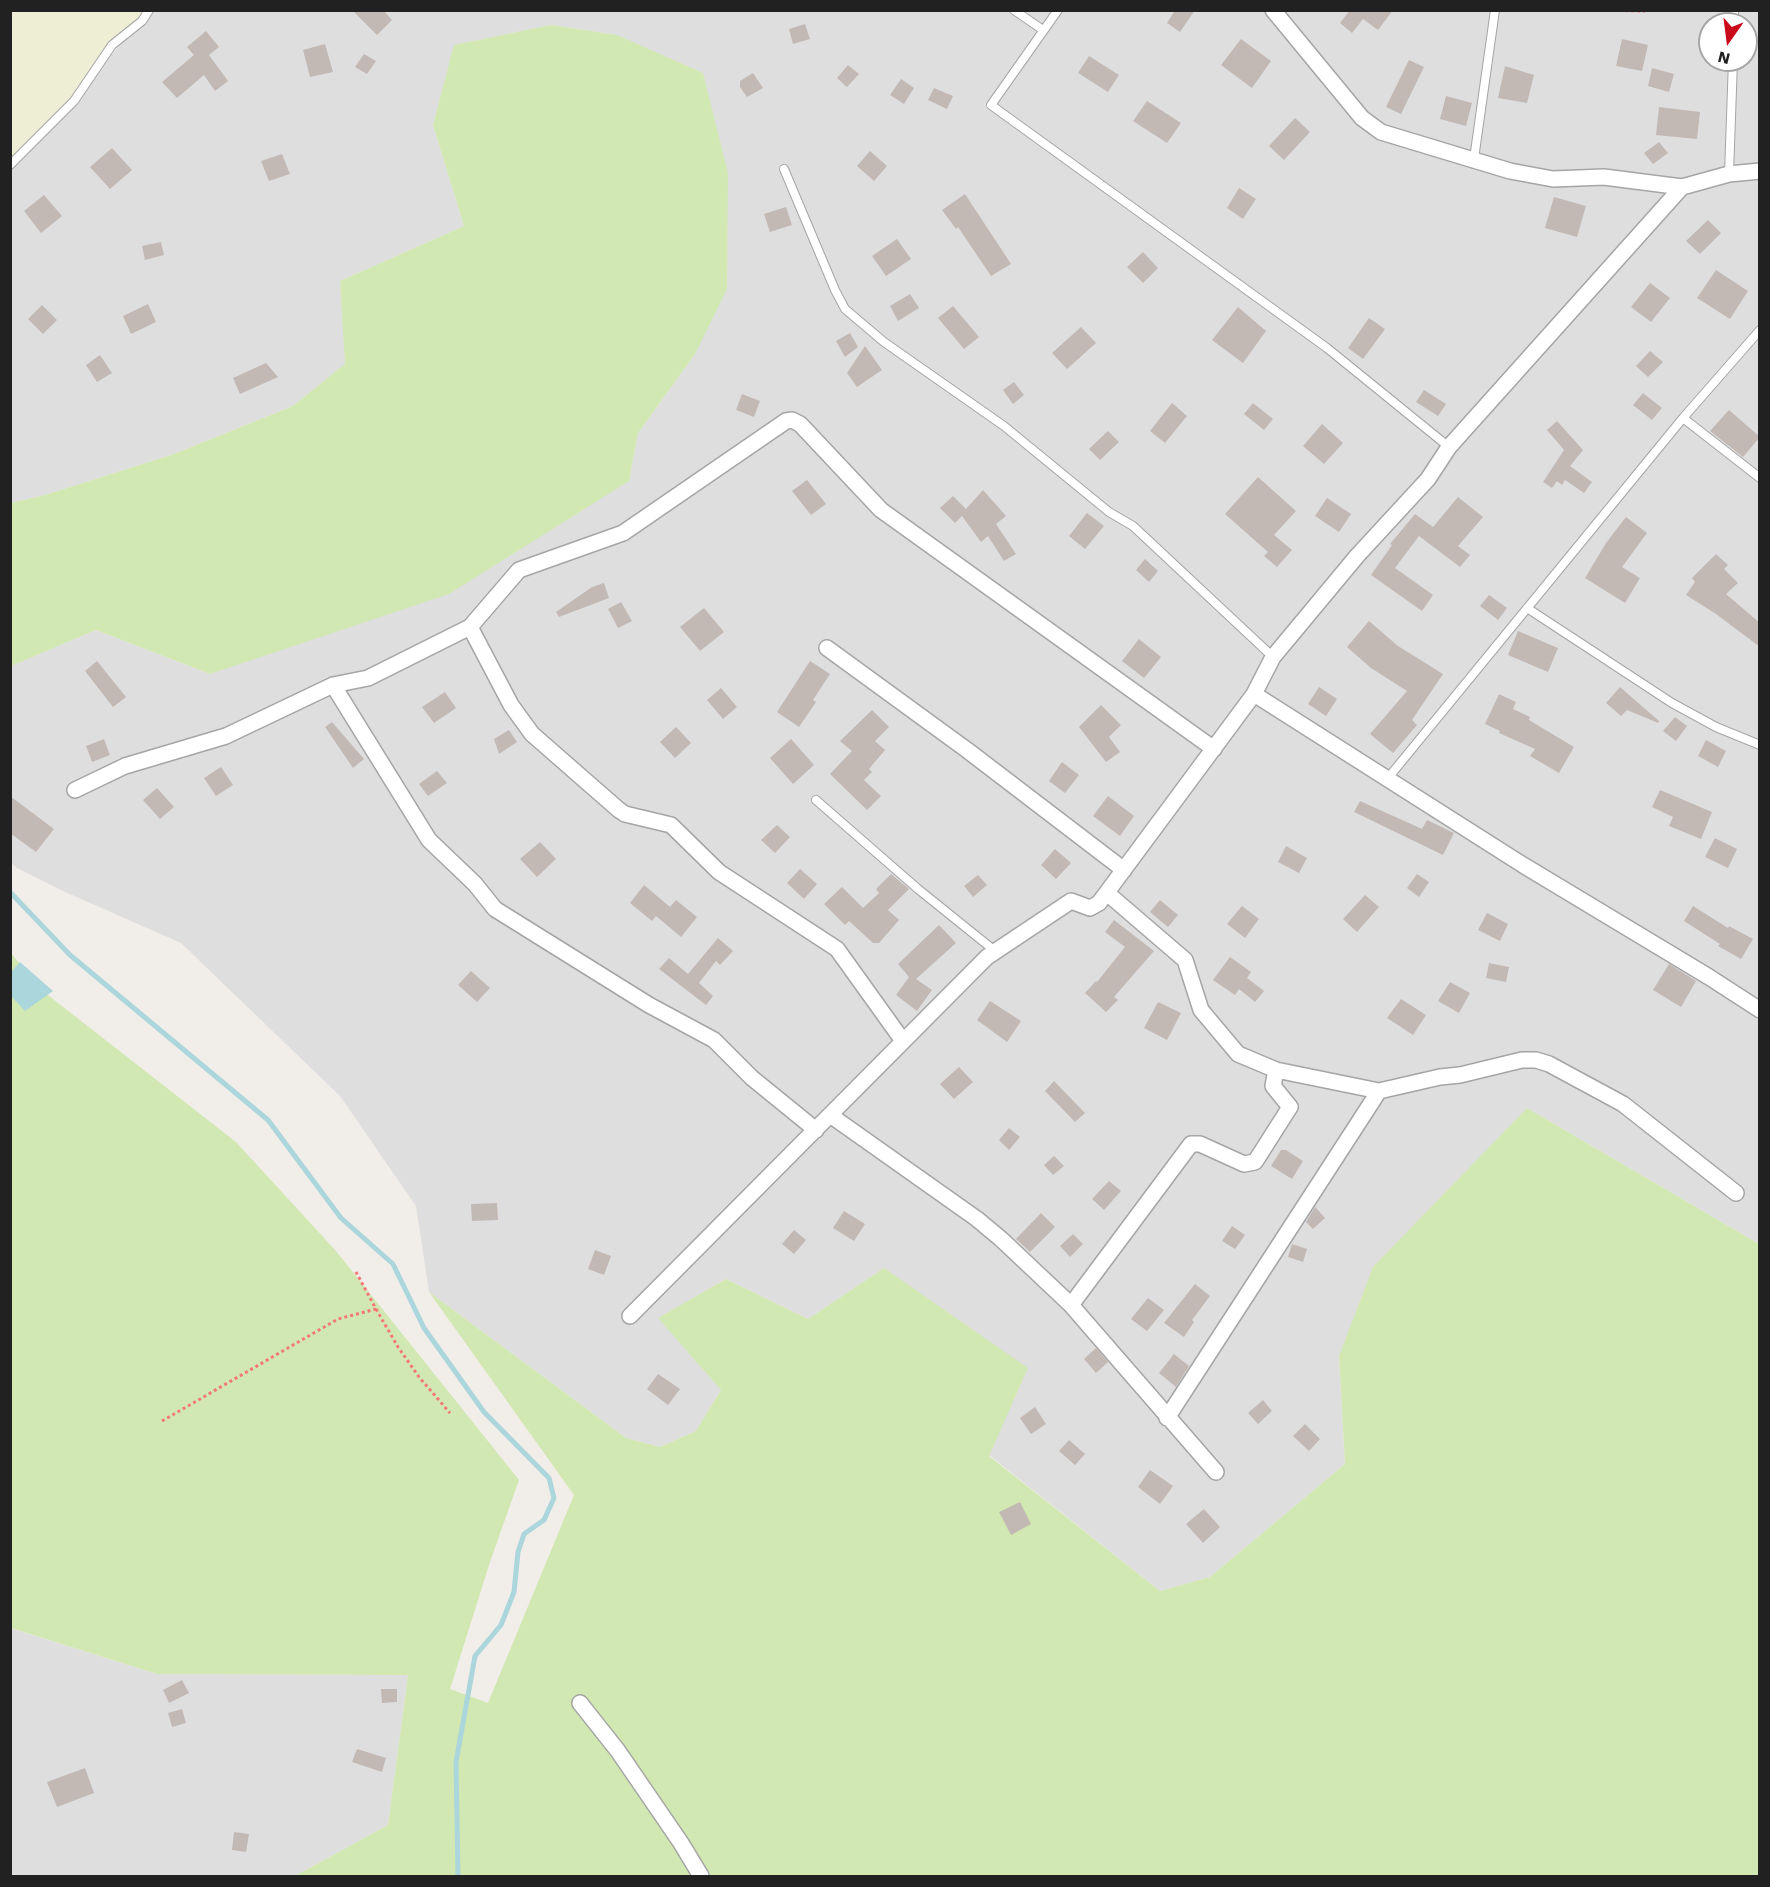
<!DOCTYPE html>
<html>
<head>
<meta charset="utf-8">
<style>
  body { margin:0 }
  #map { position:relative; width:1770px; height:1887px; overflow:hidden; background:#f1ede9; font-family:"Work Sans",sans-serif }
  canvas { display:block }
  .frame { position:absolute; inset:0; border:12px solid #212121; pointer-events:none }
  .north { position:absolute; left:1698px; top:12px; width:60px; height:60px; box-sizing:border-box; background:#fff; border:2px solid #a6a6a6; border-radius:50%; rotate:194deg; font-size:16px; font-weight:700; line-height:24px; text-align:center; color:#212121 }
  .north::after { content:''; display:block; margin:auto; width:21px; height:27px; background:#ca091b; clip-path:polygon(50% 0,100% 100%,50% 72%,0 100%) }
</style>
</head>
<body>
<div id="map">
<canvas width="1770" height="1887"></canvas>
<div class="frame"></div>
<div class="north">N</div>
</div>
<script>
const g = document.querySelector('canvas').getContext('2d');
g.lineJoin = 'round';
function fill(path, color) {
  g.fillStyle = color;
  g.fill(path, 'evenodd');
}
function shape(rows) {
  const path = new Path2D();
  for (const r of rows) {
    path.moveTo(r[0], r[1]);
    for (let i = 2; i < r.length; i += 2) path.lineTo(r[i], r[i + 1]);
  }
  return path;
}
function trace(path, color, width, dash) {
  g.strokeStyle = color;
  g.lineWidth = width;
  g.lineCap = dash ? 'butt' : 'round';
  g.setLineDash(dash || []);
  g.stroke(path);
}
const residential = shape([
  [150,11,1759,11,1759,1244,1527,1108,1339,1356,1345,1464,1210,1577,1160,1591,989,1455,884,1268,808,1319,726,1279,659,1318,721,1390,696,1431,660,1447,626,1438,429,1292,416,1206,340,1096,181,943,63,891,17,868,11,863,10,666,96,630,210,674,629,481,638,433,695,354,617,35,551,25,455,45,433,125,464,226,340,281,346,364,293,406,174,454,45,495,11,503,11,168],
  [1710,24,1746,24,1746,60,1710,60],
  [10,1628,157,1674,408,1675,388,1825,295,1876,11,1876]
]);
const farmland = shape([
  [11,11,149,11,11,165]
]);
const grass = shape([
  [551,25,617,35,703,73,728,173,727,289,695,354,638,433,629,481,449,594,210,674,96,630,11,666,11,503,45,495,174,454,293,406,345,364,340,281,464,226,433,125,454,45],
  [10,952,44,992,236,1142,336,1251,519,1480,490,1562,450,1689,488,1703,574,1495,429,1292,626,1438,660,1447,696,1431,721,1390,658,1318,726,1279,808,1319,884,1268,1028,1368,989,1456,1160,1591,1210,1577,1345,1464,1339,1356,1373,1267,1527,1108,1759,1244,1759,1876,295,1876,388,1825,408,1675,157,1674,11,1628]
]);
const water = shape([
  [20,962,53,991,25,1011,11,996,11,972]
]);
const stream = shape([
  [10,892,70,955,268,1120,341,1218,393,1264,424,1328,484,1412,549,1478,554,1498,544,1520,524,1534,518,1552,514,1592,501,1625,475,1656,456,1762,458,1876]
]);
const building = shape([
  [352,10,383,10,392,20,377,35],
  [1175,10,1195,10,1180,32,1167,23],
  [1350,10,1393,10,1378,30,1363,19,1352,33,1340,23],
  [805,24,810,39,793,44,789,29],
  [206,31,219,47,209,55,228,81,215,91,204,75,177,98,162,82,194,55,187,47],
  [1241,39,1271,61,1252,88,1221,65],
  [1622,39,1648,45,1642,71,1616,66],
  [325,44,333,72,310,77,303,50],
  [364,54,376,61,367,74,355,67],
  [1089,56,1119,75,1108,92,1078,73],
  [1409,60,1424,67,1401,114,1386,107],
  [848,65,859,74,847,87,837,78],
  [1505,66,1534,75,1527,103,1498,98],
  [1652,68,1674,74,1669,92,1648,86],
  [753,73,763,88,747,97,740,87,740,81],
  [901,79,914,88,904,104,890,95],
  [934,88,953,96,947,109,928,100],
  [1446,96,1472,103,1466,126,1440,119],
  [1147,101,1181,123,1167,143,1133,121],
  [1659,107,1700,112,1697,139,1656,135],
  [1295,118,1310,132,1284,160,1269,146],
  [1659,142,1668,153,1653,164,1644,153],
  [112,148,132,170,110,189,90,167],
  [870,151,887,166,874,181,857,166],
  [282,154,290,174,269,181,261,161],
  [1239,188,1256,199,1243,219,1227,208],
  [965,194,1011,264,991,276,958,227,956,229,942,210],
  [44,195,62,216,41,233,24,211],
  [1554,197,1586,206,1577,237,1545,228],
  [786,207,792,225,770,232,764,214],
  [1708,220,1721,233,1700,254,1686,241],
  [897,239,911,259,886,276,872,256],
  [161,242,164,255,145,260,142,246],
  [1143,252,1158,268,1143,283,1127,267],
  [1716,270,1748,291,1730,319,1697,298],
  [1650,283,1670,298,1651,322,1631,307],
  [910,294,919,308,898,321,890,306],
  [148,304,156,322,131,334,123,316],
  [42,305,57,320,43,334,28,319],
  [953,306,979,337,964,349,938,318],
  [1238,307,1266,331,1243,363,1212,340],
  [1369,318,1385,329,1363,359,1348,348],
  [1081,327,1096,343,1067,369,1052,353],
  [850,333,858,347,845,357,836,341],
  [865,346,882,370,857,387,847,373],
  [1650,351,1663,362,1648,377,1636,366],
  [100,355,112,373,97,382,86,365],
  [266,363,278,377,240,394,233,378],
  [1014,382,1024,395,1013,404,1003,390],
  [1424,390,1446,404,1438,416,1416,402],
  [1643,393,1662,408,1652,420,1633,405],
  [742,394,760,401,754,417,736,410],
  [1172,403,1187,416,1165,443,1150,431],
  [1253,403,1273,419,1264,430,1244,414],
  [1729,410,1760,437,1743,457,1710,431],
  [1557,421,1583,450,1570,466,1592,482,1584,493,1565,480,1562,485,1557,481,1552,488,1543,482,1564,450,1547,430],
  [1322,424,1343,443,1324,464,1303,446],
  [1108,431,1119,442,1100,460,1089,449],
  [1258,477,1296,511,1274,535,1292,550,1277,567,1264,556,1268,552,1225,514],
  [807,480,826,504,811,515,792,491],
  [983,490,1006,516,996,524,1016,554,1004,561,988,536,981,542,962,516,955,523,940,508,953,496,966,509],
  [1458,497,1483,517,1458,546,1470,555,1460,567,1419,536,1395,568,1433,595,1422,611,1371,575,1392,545,1390,544,1415,514,1433,527],
  [1327,498,1351,514,1339,532,1315,516],
  [1087,513,1104,526,1085,549,1069,536],
  [1626,517,1647,533,1622,567,1640,578,1625,603,1585,578,1606,543],
  [1716,554,1728,565,1724,569,1738,583,1726,594,1760,623,1760,647,1716,614,1686,595,1695,582,1692,578],
  [1145,559,1158,571,1149,582,1136,570],
  [604,583,609,598,559,617,556,612,592,587],
  [1489,595,1507,608,1498,620,1480,606],
  [621,602,632,621,618,628,608,609],
  [704,608,724,632,700,651,680,627],
  [1369,621,1398,646,1443,674,1412,720,1417,725,1393,753,1370,734,1407,691,1371,668,1347,647],
  [1518,631,1558,648,1548,672,1508,655],
  [1139,639,1161,657,1144,678,1122,661],
  [97,661,126,697,113,707,85,671],
  [810,661,830,674,813,700,816,702,799,727,777,712],
  [1319,687,1337,699,1326,716,1308,704],
  [1620,687,1659,721,1658,723,1627,710,1621,716,1606,703],
  [721,688,737,707,723,719,707,700],
  [445,692,456,708,434,723,422,707],
  [1499,694,1516,702,1513,709,1530,717,1529,720,1574,747,1559,773,1530,756,1535,749,1499,733,1500,731,1485,724],
  [1101,705,1121,725,1109,737,1120,752,1106,762,1079,727],
  [872,710,889,727,875,741,885,750,869,769,872,772,864,780,881,796,867,810,830,774,852,751,840,741],
  [1675,717,1687,726,1676,741,1663,731],
  [332,722,364,759,353,768,325,727],
  [676,727,691,743,675,758,660,742],
  [509,730,517,742,499,754,494,739],
  [104,739,110,755,92,762,86,746],
  [791,739,814,765,793,784,770,758],
  [1706,740,1726,751,1718,767,1698,756],
  [1062,762,1079,775,1065,793,1049,781],
  [221,767,233,785,216,796,204,778],
  [437,771,447,783,428,796,419,784],
  [157,788,174,807,160,819,143,800],
  [1660,790,1712,812,1701,839,1669,826,1673,817,1652,807],
  [10,796,54,829,36,852,10,833],
  [1108,796,1134,816,1120,836,1093,816],
  [1360,801,1422,829,1427,820,1454,833,1443,855,1354,812],
  [777,825,790,837,775,853,761,840],
  [1715,838,1737,849,1728,868,1705,857],
  [540,842,556,859,537,877,520,859],
  [1286,846,1307,858,1299,873,1278,862],
  [1055,849,1071,863,1056,879,1041,865],
  [800,869,817,884,804,899,787,883],
  [891,874,909,889,888,910,899,920,879,943,873,943,849,921,845,925,824,904,842,887,863,908,879,893,876,889],
  [1417,874,1429,882,1419,897,1407,888],
  [978,875,987,885,973,897,964,886],
  [644,885,670,907,676,900,697,917,681,937,656,916,652,921,630,903],
  [1365,895,1379,907,1357,932,1343,919],
  [1160,900,1178,915,1168,927,1150,912],
  [1242,906,1259,919,1245,938,1227,924],
  [1693,906,1728,928,1729,926,1753,939,1741,959,1718,946,1720,944,1684,921],
  [1487,913,1508,924,1500,941,1478,930],
  [1114,920,1154,951,1114,997,1118,1000,1106,1012,1085,993,1096,981,1097,982,1125,947,1105,932],
  [939,925,956,943,916,979,932,990,917,1011,896,995,909,977,898,964],
  [718,938,733,951,720,965,716,961,699,983,713,996,706,1005,659,969,669,958,688,974],
  [1230,957,1251,972,1247,978,1264,991,1255,1002,1239,989,1235,995,1213,980],
  [1489,963,1509,967,1506,982,1486,978],
  [1669,964,1696,981,1681,1007,1653,990],
  [471,971,490,988,477,1002,458,985],
  [1450,982,1470,993,1459,1013,1438,1001],
  [1401,999,1426,1015,1413,1035,1387,1018],
  [990,1001,1021,1021,1007,1042,977,1020],
  [1158,1002,1181,1013,1167,1040,1144,1028],
  [959,1067,973,1082,954,1099,940,1084],
  [1054,1081,1085,1113,1075,1122,1045,1091],
  [1009,1128,1020,1137,1009,1150,999,1140],
  [1281,1150,1286,1150,1303,1161,1292,1179,1271,1166],
  [1054,1156,1064,1166,1053,1175,1044,1165],
  [1109,1181,1121,1191,1104,1210,1092,1199],
  [497,1203,498,1220,472,1221,471,1204],
  [1315,1207,1325,1218,1313,1229,1306,1222],
  [844,1211,865,1224,854,1241,833,1228],
  [1041,1213,1055,1227,1030,1252,1016,1239],
  [1232,1226,1245,1235,1235,1249,1222,1241],
  [794,1230,806,1240,794,1254,782,1244],
  [1073,1234,1083,1244,1070,1257,1060,1246],
  [1292,1244,1307,1249,1303,1262,1288,1257],
  [595,1250,611,1256,604,1275,588,1269],
  [1195,1284,1210,1296,1192,1320,1194,1322,1184,1337,1164,1323],
  [1148,1298,1164,1310,1147,1331,1131,1319],
  [1096,1348,1108,1362,1096,1373,1084,1359],
  [1174,1354,1189,1366,1176,1387,1159,1373],
  [658,1374,680,1389,668,1405,647,1389],
  [1263,1400,1272,1411,1258,1424,1248,1413],
  [1035,1407,1046,1424,1031,1434,1020,1418],
  [1305,1424,1320,1439,1309,1451,1293,1436],
  [1069,1440,1085,1454,1075,1465,1059,1451],
  [1150,1470,1173,1486,1160,1504,1138,1487],
  [1020,1502,1031,1524,1011,1535,999,1512],
  [1204,1509,1220,1527,1203,1543,1186,1524],
  [182,1680,189,1693,169,1703,163,1690],
  [381,1689,397,1689,397,1702,382,1703],
  [182,1709,186,1723,172,1727,168,1713],
  [357,1749,386,1758,382,1772,352,1762],
  [85,1768,94,1793,57,1807,47,1782],
  [234,1832,249,1834,246,1852,232,1850]
]);
const path = shape([
  [1595,10,1645,11],
  [376,1309,398,1347,419,1377,450,1413],
  [162,1421,338,1319,376,1309,356,1272]
]);
const lane = shape([
  [1014,10,1043,30],
  [1058,10,991,105,1327,348,1449,447],
  [1734,24,1734,10],
  [1474,159,1495,10],
  [10,165,74,101,112,45,142,21,149,10],
  [784,169,835,290,845,309,884,342,1004,426,1109,512,1133,526,1273,657],
  [1729,174,1733,60],
  [1683,418,1760,478],
  [1527,608,1672,703,1716,727,1760,745],
  [1388,778,1683,418,1760,330],
  [816,800,918,889,995,951]
]);
const street = shape([
  [1273,10,1362,118,1381,132,1510,171,1553,179,1604,177,1682,187,1729,174,1760,171],
  [470,627,511,705,532,734,619,810,625,814,671,825,719,872,837,949,903,1041],
  [827,648,967,750,1124,870],
  [333,685,429,840,475,884,495,909,649,1005,714,1040,752,1078,816,1130],
  [1254,694,1523,865,1709,977,1760,1010],
  [75,790,125,766,226,736,333,685,368,678,470,627,519,570,623,533,786,421,792,420,800,424,881,510,1214,749],
  [1107,893,1185,960,1201,1010,1238,1054,1276,1070,1379,1091,1440,1077,1460,1075,1522,1060,1536,1060,1549,1064,1623,1104,1736,1193],
  [830,1115,977,1219,1001,1239,1071,1305,1216,1472],
  [1071,1305,1191,1144,1200,1144,1244,1164,1255,1162,1290,1107,1273,1086,1276,1070],
  [630,1316,987,957,1071,901,1090,908,1099,903,1254,694,1273,657,1357,556,1428,479,1449,447,1682,187],
  [1167,1418,1379,1091],
  [580,1703,618,1751,681,1843,701,1876]
]);
fill(residential, '#dfdedf');
fill(farmland, '#eeeed5');
fill(grass, '#d2e8b2');
fill(water, '#abd6dc');
trace(stream, '#abd6dc', 5);
fill(building, '#c2b9b5');
trace(lane, '#a5a5a5', 10);
trace(street, '#a5a5a5', 18);
trace(path, '#f47877', 3, [3, 3]);
trace(lane, '#fff', 8);
trace(street, '#fff', 15);
</script>
</body>
</html>
